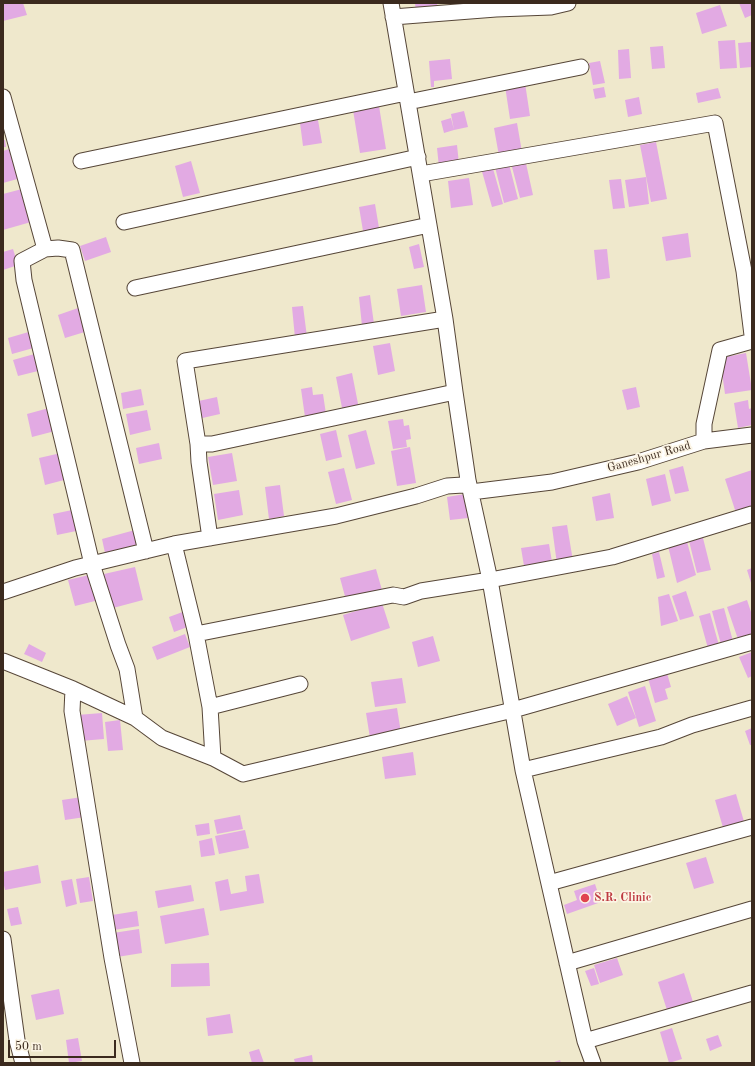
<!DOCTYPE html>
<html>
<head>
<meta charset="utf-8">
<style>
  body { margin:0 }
  #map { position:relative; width:755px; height:1066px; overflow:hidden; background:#efe8cc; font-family:"Old Standard TT",serif }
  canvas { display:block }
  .frame { position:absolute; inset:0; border:4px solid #3b2a1e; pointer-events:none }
  .scale { position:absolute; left:8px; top:1040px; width:108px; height:18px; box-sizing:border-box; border:2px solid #3b2a1e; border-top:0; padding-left:5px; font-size:12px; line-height:14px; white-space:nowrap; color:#3b2a1e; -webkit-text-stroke:3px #fcf5e5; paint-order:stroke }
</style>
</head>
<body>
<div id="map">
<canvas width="755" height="1066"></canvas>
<div class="frame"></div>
<div class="scale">50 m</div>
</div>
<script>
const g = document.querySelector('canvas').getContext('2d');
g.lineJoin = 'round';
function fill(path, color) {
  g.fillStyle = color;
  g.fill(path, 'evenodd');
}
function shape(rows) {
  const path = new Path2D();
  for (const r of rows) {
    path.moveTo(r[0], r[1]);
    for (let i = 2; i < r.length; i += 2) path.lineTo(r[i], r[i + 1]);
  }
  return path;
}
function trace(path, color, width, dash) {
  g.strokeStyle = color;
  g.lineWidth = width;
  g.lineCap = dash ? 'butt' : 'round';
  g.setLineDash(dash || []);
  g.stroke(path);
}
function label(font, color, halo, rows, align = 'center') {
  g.font = font + ' "Old Standard TT",serif';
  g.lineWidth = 3.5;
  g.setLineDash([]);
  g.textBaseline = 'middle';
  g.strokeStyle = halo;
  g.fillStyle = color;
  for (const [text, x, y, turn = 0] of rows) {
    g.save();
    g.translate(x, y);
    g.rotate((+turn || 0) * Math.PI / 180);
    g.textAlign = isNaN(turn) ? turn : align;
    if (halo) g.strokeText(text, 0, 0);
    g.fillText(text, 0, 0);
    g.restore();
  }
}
const building = shape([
  [3,3,23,3,27,15,3,21],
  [415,3,437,3,438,9,416,13],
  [739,3,752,3,752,15,745,18],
  [720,5,727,26,702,34,696,13],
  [735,40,737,68,720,69,718,41],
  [751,42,752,67,740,68,738,43],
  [663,46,665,68,652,69,650,47],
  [629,49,631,78,619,79,618,50],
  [450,59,452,79,434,81,434,87,431,87,429,61],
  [600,61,605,83,593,85,589,63],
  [525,83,530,116,510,119,505,86],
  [604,87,606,97,595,99,593,89],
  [718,88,721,98,698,103,696,93],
  [639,97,642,114,628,117,625,100],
  [379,106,386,149,360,153,353,110],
  [464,111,468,127,454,130,451,114],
  [451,118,454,130,444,133,441,121],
  [318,120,322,143,303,146,300,123],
  [517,123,522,152,499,156,494,128],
  [3,140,5,140,6,147,3,147],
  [656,142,667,199,651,202,640,145],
  [457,145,459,164,439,167,437,148],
  [12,148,21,178,3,183,3,151],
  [525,159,533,195,520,198,511,163],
  [191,161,200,193,183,197,175,166],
  [509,164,518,199,504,203,495,167],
  [492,165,503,204,492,207,481,168],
  [646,177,649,204,629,207,625,180],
  [469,178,473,205,451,208,448,181],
  [621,179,625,208,613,209,609,180],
  [22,189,31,222,3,230,3,194],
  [375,204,380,234,364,237,359,207],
  [688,233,691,257,666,261,662,237],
  [106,237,111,252,85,261,80,246],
  [419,244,424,267,414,269,409,247],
  [13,249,18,265,3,270,3,252],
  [607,249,610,278,597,280,594,250],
  [422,285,426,312,401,316,397,289],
  [370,295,374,324,362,326,359,297],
  [303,306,307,337,295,338,292,307],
  [81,307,88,331,65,338,58,315],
  [32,331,37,347,12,354,8,338],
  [390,343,395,371,378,375,373,346],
  [38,353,42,370,18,376,13,360],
  [746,353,752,390,725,394,720,358],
  [352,373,359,409,343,413,336,377],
  [312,387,313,395,323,394,326,414,305,417,301,389],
  [636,387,640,407,627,410,622,390],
  [141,389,144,405,123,409,121,393],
  [217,397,220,414,198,419,194,402],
  [748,400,749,409,752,408,752,425,738,428,734,403],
  [49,408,55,431,32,437,27,414],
  [147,410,151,430,130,435,126,414],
  [403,419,404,426,409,425,411,439,406,440,407,447,393,449,388,421],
  [336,430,342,457,326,461,320,434],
  [366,430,375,464,356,469,348,435],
  [159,443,162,459,139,464,136,448],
  [410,447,416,483,397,486,391,451],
  [61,453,68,479,45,485,39,458],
  [232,453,237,481,213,485,208,457],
  [683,466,689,491,675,494,669,470],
  [344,468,352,500,336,504,328,472],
  [752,470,752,508,736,513,725,479],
  [665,474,671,501,652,506,646,479],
  [280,485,284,516,269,519,265,487],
  [239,490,243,515,218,520,214,494],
  [610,493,614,518,596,521,592,497],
  [465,494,468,518,450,520,447,497],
  [77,509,81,530,57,535,53,514],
  [567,525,573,561,557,564,552,527],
  [135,530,139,544,105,553,102,539],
  [702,534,711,570,697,573,688,537],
  [686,538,696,575,677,583,668,546],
  [549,544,552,562,524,566,521,548],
  [659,552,665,577,657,579,652,554],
  [135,567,143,600,113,608,104,574],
  [752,568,752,586,747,570],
  [376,569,382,590,346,600,340,578],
  [93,574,99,600,75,606,68,580],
  [686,591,694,616,680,620,672,596],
  [669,594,678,621,661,626,658,597],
  [747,600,752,615,752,638,739,642,727,607],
  [382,603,390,628,351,641,343,615],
  [724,608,734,645,722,648,712,611],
  [188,610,193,625,174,632,169,617],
  [710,613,720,649,709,652,699,616],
  [185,634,190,647,157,660,152,647],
  [433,636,440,661,418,667,412,642],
  [29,644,46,653,42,662,24,654],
  [752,652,752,676,748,678,739,657],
  [667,673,671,687,665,689,668,699,655,703,648,678],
  [402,678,406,703,375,707,371,682],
  [645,686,656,721,639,727,628,692],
  [627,696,636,718,617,726,608,704],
  [397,708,401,733,370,738,366,713],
  [102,713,104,739,80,741,77,715],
  [120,720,123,750,108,751,105,722],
  [752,728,752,745,750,745,745,731],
  [413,752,416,775,385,779,382,757],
  [736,794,745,825,724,831,715,800],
  [82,797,85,817,65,820,62,800],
  [240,815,243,829,217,834,214,820],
  [209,823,210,834,197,836,195,825],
  [245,830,249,848,219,854,215,836],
  [212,838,215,855,201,857,199,841],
  [706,857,714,883,694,889,686,863],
  [38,865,41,883,5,890,3,881,3,872],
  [259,874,264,903,220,911,215,882,228,879,231,894,247,891,245,876],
  [89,877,93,901,80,903,76,879],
  [72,879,77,904,66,907,61,881],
  [595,884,601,902,567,914,564,905,577,900,574,891],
  [191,885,194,901,158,908,155,891],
  [18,907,22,924,11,926,7,909],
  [204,908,209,935,165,944,160,916],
  [137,911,139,926,114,930,112,915],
  [139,929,142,953,117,957,113,933],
  [617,958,623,975,600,983,594,965],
  [209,963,210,986,171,987,171,964],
  [594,968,599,984,591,986,585,971],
  [684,973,693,1002,667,1010,658,982],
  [59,989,64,1014,36,1020,31,995],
  [230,1014,233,1033,208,1036,206,1018],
  [672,1028,682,1059,669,1063,660,1032],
  [718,1035,722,1046,710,1051,706,1039],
  [78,1038,82,1061,69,1063,66,1040],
  [259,1049,264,1063,252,1063,249,1052],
  [312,1055,313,1063,295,1063,294,1059],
  [560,1060,561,1063,551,1063]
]);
const street = shape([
  [391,3,445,319,455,392,468,480,490,580,523,770,585,1041,593,1063],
  [393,17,496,9,551,7,568,3],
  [3,97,45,249],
  [408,102,581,67],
  [81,161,406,93],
  [421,174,715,123,744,271,752,335],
  [124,222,418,157],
  [135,288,429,225],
  [704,441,704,424,720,350,752,341],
  [198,444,212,444,455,392],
  [471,492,552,482,638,462,704,441,752,435],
  [210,538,199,462,198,444,185,361,445,319],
  [3,592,75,568,174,544],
  [196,634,393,595,404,597,421,591,490,580,612,557,752,514],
  [3,661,73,689,135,718,162,738,213,758,210,707,196,634,174,544,336,516,416,496,447,486,463,485,468,480],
  [73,689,72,711,112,958,132,1063],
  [210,707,253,696,300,684],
  [135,718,127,669,118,645,92,564,24,280,22,261,45,249,58,248,72,250,146,551],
  [213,758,243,774,513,710,752,642],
  [523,770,661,737,692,725,752,708],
  [549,883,752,827],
  [3,939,17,1040,23,1063],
  [567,963,752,909],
  [585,1041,752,993]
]);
const markers = [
  [585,898,5,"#e0444e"]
];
const streetNames = [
  ["Ganeshpur Road",649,457,-16]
];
const healthNames = [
  ["S.R. Clinic",594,898]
];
fill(building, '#e2aae3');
trace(street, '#564638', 17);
trace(street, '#fff', 15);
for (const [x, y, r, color] of markers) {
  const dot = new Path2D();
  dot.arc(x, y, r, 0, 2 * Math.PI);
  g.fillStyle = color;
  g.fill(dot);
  trace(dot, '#fcf5e5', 1.5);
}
label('12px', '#3b2a1e', '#fcf5e5', streetNames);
label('bold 12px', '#be3a42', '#fcf5e5', healthNames, 'left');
</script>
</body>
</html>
